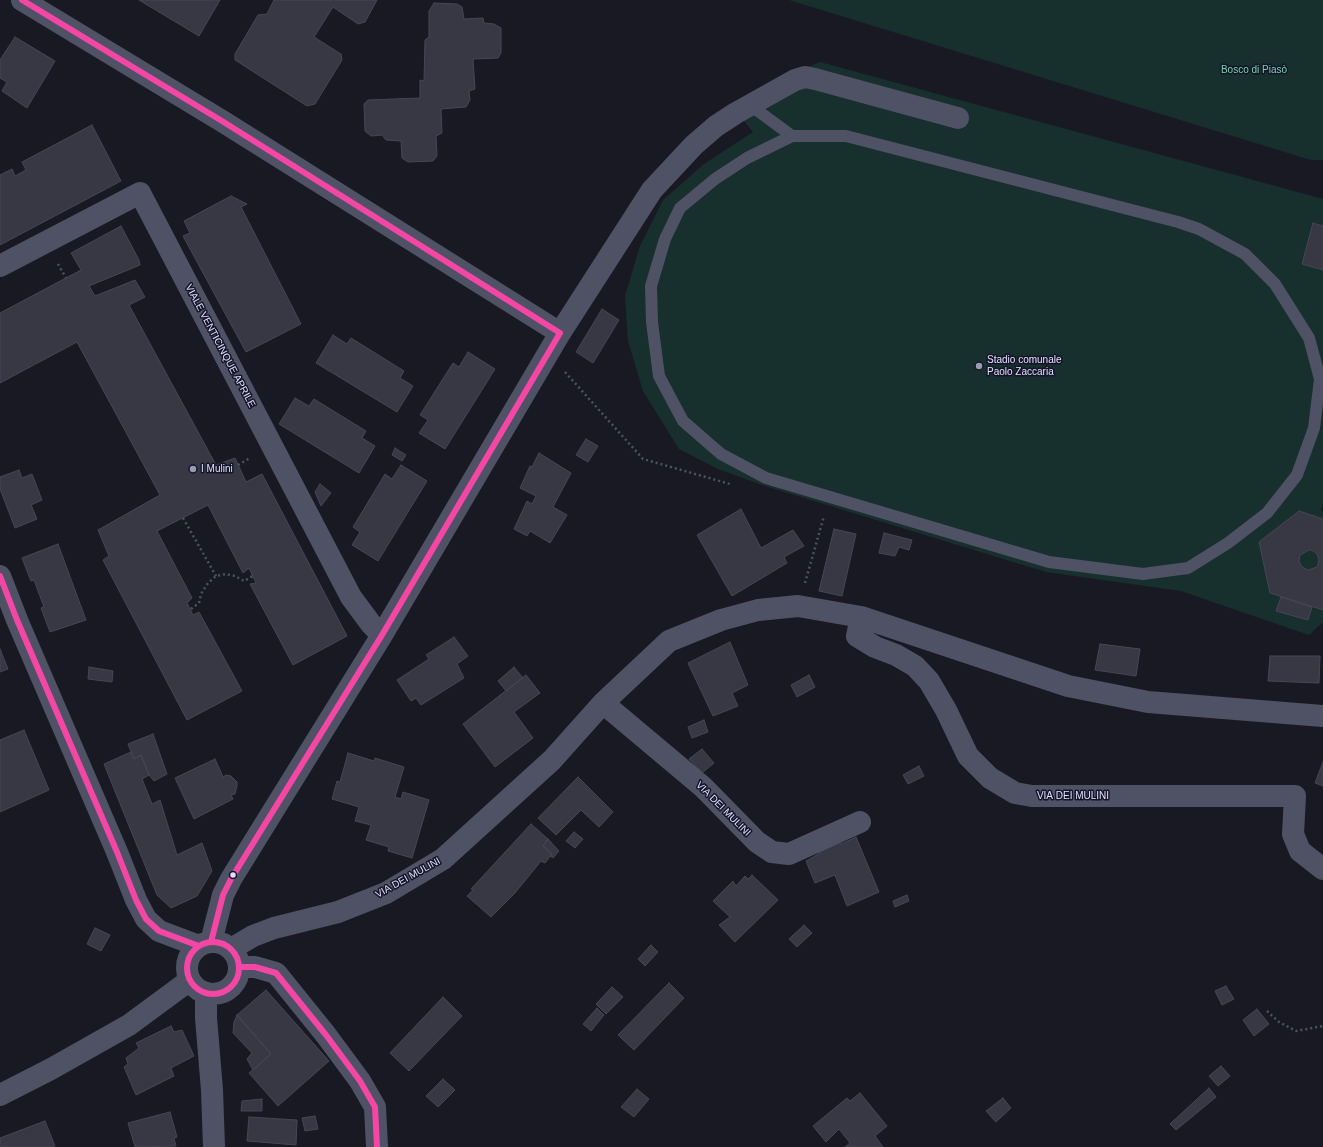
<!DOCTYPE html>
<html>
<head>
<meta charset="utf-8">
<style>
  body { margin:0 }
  canvas { display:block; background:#191924 }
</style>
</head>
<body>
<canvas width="1323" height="1147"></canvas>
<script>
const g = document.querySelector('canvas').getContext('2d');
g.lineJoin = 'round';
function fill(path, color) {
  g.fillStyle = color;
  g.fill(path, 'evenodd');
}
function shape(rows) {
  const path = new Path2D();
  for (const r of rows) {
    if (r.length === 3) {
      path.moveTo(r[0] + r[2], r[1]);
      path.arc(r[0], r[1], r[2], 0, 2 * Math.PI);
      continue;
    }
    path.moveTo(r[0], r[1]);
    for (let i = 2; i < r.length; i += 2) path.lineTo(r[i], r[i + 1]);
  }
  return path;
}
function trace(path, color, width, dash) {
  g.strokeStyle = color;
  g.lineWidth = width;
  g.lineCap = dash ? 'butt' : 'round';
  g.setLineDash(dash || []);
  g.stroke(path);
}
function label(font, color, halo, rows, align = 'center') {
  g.font = font + ' Helvetica,sans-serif';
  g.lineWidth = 3;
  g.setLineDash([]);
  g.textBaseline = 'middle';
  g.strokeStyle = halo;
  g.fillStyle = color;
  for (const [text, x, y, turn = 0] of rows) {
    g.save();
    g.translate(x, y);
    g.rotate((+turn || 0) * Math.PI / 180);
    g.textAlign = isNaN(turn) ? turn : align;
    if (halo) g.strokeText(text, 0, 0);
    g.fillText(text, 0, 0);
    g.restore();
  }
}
const green = shape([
  [789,0,1323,0,1323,160,1311,160],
  [820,62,1323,199,1323,503,1321,510,1323,511,1323,622,1309,635,1181,591,1046,572,765,486,718,469,679,449,643,391,628,341,625,296,640,246,663,200,704,164,753,132,732,106,772,83]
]);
const building = shape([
  [139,0,220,0,199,36,139,0],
  [274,0,377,0,365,22,358,24,333,7,314,37,341,54,342,60,315,104,307,106,235,60,235,54,258,15,267,14,274,0],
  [434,3,457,4,462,7,464,19,483,18,484,23,494,24,501,28,501,53,498,58,473,59,475,89,469,91,470,100,466,107,441,109,442,133,436,136,437,156,433,161,408,162,402,158,401,141,386,140,382,135,371,136,365,131,364,104,368,100,420,98,420,80,424,81,425,40,429,37,429,11,434,3],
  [15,37,55,61,27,108,2,91,7,82,0,78,0,60,15,37],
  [92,125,121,181,0,245,0,175,12,169,15,176,26,170,22,162,92,125],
  [231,196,247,204,241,207,301,324,246,352,183,236,190,233,184,221,231,196],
  [1313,223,1323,226,1323,270,1302,264,1313,223],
  [121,226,139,260,140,265,89,286,95,296,135,280,145,297,129,305,216,465,235,458,246,482,262,474,347,636,293,665,250,584,256,583,249,568,243,573,208,505,157,531,192,598,187,603,193,615,199,612,242,691,187,720,103,560,109,556,98,530,160,495,77,342,0,383,0,313,81,270,71,253,121,226],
  [602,309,619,320,593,363,576,352,602,309],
  [333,335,347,344,351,338,404,371,400,378,413,386,397,412,316,363,333,335],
  [468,352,495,369,445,449,419,433,428,420,420,415,453,363,459,367,468,352],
  [295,398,309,406,314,399,366,431,362,438,375,446,359,473,279,424,295,398],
  [586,439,598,446,588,462,576,455,586,439],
  [395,448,406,455,402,461,392,455,395,448],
  [539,453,571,473,553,507,567,515,550,543,530,531,527,536,514,529,527,501,532,504,536,496,520,488,530,466,532,467,539,453],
  [401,465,427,481,378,561,352,545,360,532,353,527,385,474,392,479,401,465],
  [19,470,22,478,32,474,42,500,31,505,37,519,15,528,0,489,0,477,19,470],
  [320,484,331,493,321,506,315,492,320,484],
  [741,509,761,548,793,530,804,546,784,557,787,563,732,596,697,535,741,509],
  [1299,511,1323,519,1323,610,1270,593,1259,542,1299,511],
  [1309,550,1312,550,1317,554,1319,560,1317,567,1308,570,1302,567,1299,561,1300,555,1309,550],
  [834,529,856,534,842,596,819,591,834,529],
  [884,533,912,540,909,550,899,547,895,556,879,553,884,533],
  [58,544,86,620,50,632,41,608,44,607,34,580,31,581,22,558,58,544],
  [1281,597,1312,607,1308,620,1276,611,1281,597],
  [454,637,468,656,457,664,464,678,421,705,416,698,411,701,397,680,429,659,426,655,454,637],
  [730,642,748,685,732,693,738,706,713,716,688,663,730,642],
  [1100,644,1140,649,1136,676,1095,670,1100,644],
  [0,649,8,669,0,672,0,649],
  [1270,656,1320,656,1319,683,1268,681,1270,656],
  [89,667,113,671,112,682,88,679,89,667],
  [514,667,523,678,506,691,498,681,514,667],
  [526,675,540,693,514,712,533,738,495,767,463,724,526,675],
  [809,675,815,687,797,697,791,685,809,675],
  [704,720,708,732,692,738,688,727,704,720],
  [24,730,49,790,0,812,0,740,24,730],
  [153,734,167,774,154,781,149,775,141,755,134,759,128,744,153,734],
  [702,749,714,763,702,773,689,759,702,749],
  [131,752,134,759,141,755,149,775,142,779,152,804,160,800,177,855,202,843,212,871,197,896,171,908,157,895,104,764,131,752],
  [348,753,374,761,375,758,404,767,395,797,401,799,403,792,429,800,412,858,388,851,389,847,366,840,371,825,355,821,359,807,332,799,337,781,340,782,348,753],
  [215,759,223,777,226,775,231,776,237,782,237,786,235,794,231,795,233,799,194,819,175,778,215,759],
  [1323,762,1323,786,1315,783,1323,762],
  [919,766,924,776,908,784,903,775,919,766],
  [578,777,613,812,599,827,581,810,556,835,538,818,578,777],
  [531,824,548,839,543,846,552,854,545,863,541,861,515,893,491,917,467,896,473,890,471,889,531,824],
  [574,832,583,839,575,848,566,841,574,832],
  [856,837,879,892,847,906,835,875,815,883,806,861,820,853,818,848,839,839,841,844,856,837],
  [548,839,559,851,553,858,550,856,552,854,543,846,548,839],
  [752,875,778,900,735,942,719,925,730,917,713,901,733,881,736,886,745,876,748,879,752,875],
  [907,895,909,901,895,907,893,901,907,895],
  [804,925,812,933,797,947,789,939,804,925],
  [95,928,110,935,101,951,87,944,95,928],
  [651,945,658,952,645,966,638,959,651,945],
  [669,983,684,998,634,1050,618,1035,669,983],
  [1226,986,1234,999,1222,1005,1215,991,1226,986],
  [612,987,623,997,606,1014,596,1004,612,987],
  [266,990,329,1061,278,1106,249,1073,271,1054,237,1015,266,990],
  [443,997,462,1016,409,1071,390,1053,443,997],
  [597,1008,604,1015,591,1031,583,1024,597,1008],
  [1257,1009,1269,1024,1254,1036,1243,1020,1257,1009],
  [237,1015,271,1054,253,1070,247,1059,252,1053,233,1033,234,1022,237,1015],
  [171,1026,174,1032,182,1030,194,1056,171,1068,174,1076,136,1095,124,1067,128,1064,126,1058,139,1048,136,1043,171,1026],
  [1221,1066,1230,1076,1218,1086,1209,1076,1221,1066],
  [443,1079,455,1090,438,1107,426,1096,443,1079],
  [1209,1088,1216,1097,1176,1130,1170,1124,1209,1088],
  [637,1089,649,1099,634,1117,621,1107,637,1089],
  [860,1093,887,1126,875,1136,883,1147,845,1147,850,1143,839,1129,826,1142,813,1126,847,1098,850,1101,860,1093],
  [1003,1098,1011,1108,996,1122,986,1111,1003,1098],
  [262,1099,262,1111,241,1111,242,1101,262,1099],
  [170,1112,177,1137,174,1138,176,1146,135,1147,128,1123,170,1112],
  [315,1116,318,1129,305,1131,302,1118,315,1116],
  [249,1117,297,1120,296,1145,247,1141,249,1117],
  [45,1121,55,1146,51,1147,0,1147,0,1138,45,1121]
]);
const path = shape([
  [58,264,66,278],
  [565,372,643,459,730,484],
  [238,465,250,458],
  [183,518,216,576],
  [805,583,824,516],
  [191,609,199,603,201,594,208,583,216,576,226,574,235,576,244,581,253,576],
  [1267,1011,1279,1022,1296,1031,1323,1026]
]);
const service = shape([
  [750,105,792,136,747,158,715,179,680,208,665,239,651,286,652,322,659,376,683,421,721,454,766,478,1049,562,1143,574,1188,568,1228,543,1267,513,1297,475,1314,428,1320,379,1309,338,1275,284,1245,254,1199,229,1178,222,846,136,792,136]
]);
const minor = shape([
  [22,0,222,121,560,333,382,635,231,879,223,895,211,942],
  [0,266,140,193,351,597,371,624,382,635],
  [560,333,652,190,694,145,716,126,736,113,795,80,805,77,815,79,958,118],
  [0,576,17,620,117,852,136,900,146,919,159,931,199,946],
  [861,617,857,636,875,647,896,655,915,666,929,681,946,710,968,756,990,778,1015,793,1032,796,1295,796,1293,834,1300,851,1323,869],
  [603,703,703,787,757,842,772,852,789,854,860,822],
  [213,968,26],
  [231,949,253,936,274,928,338,912,386,893,443,859,552,760,603,703,669,641,721,620,758,610,798,606,861,617,1068,686,1148,702,1323,716],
  [239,967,255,967,276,973,326,1035,360,1081,375,1107,377,1147],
  [206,994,206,1018,212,1090,214,1147],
  [0,1095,51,1069,129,1025,190,980]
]);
const bus1 = shape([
  [22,0,222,121,560,333,382,635,231,879,223,895,211,942],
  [0,576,17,620,117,852,136,900,146,919,159,931,199,946],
  [213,968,26],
  [239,967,255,967,276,973,326,1035,360,1081,375,1107,377,1147]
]);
const markers = [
  [979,366,4,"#9a9ab0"],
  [193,469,4,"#9a9ab0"],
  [233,875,3.5,"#e0e0fc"]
];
const parkNames = [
  ["Bosco di Piasò",1254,70]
];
const streetNames = [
  ["VIALE VENTICINQUE APRILE",220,346,62],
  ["VIA DEI MULINI",1073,796],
  ["VIA DEI MULINI",723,809,45],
  ["VIA DEI MULINI",408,878,-29]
];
const poiNames = [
  ["Stadio comunale",987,360],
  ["Paolo Zaccaria",987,372],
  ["I Mulini",201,469]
];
fill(green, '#172f2d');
fill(building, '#383845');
trace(building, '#454556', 1);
trace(path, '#48555f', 2.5, [2, 3]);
trace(service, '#4f5164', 12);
trace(minor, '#4f5164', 22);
trace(bus1, '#f346a5', 6);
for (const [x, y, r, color] of markers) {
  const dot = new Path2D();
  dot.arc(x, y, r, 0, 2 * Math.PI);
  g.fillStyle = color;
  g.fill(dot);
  trace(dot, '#151429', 1.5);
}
label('10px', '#72d6af', '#151429', parkNames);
label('10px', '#e0e0fc', '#151429', streetNames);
label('10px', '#e0e0fc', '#151429', poiNames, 'left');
</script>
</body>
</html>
